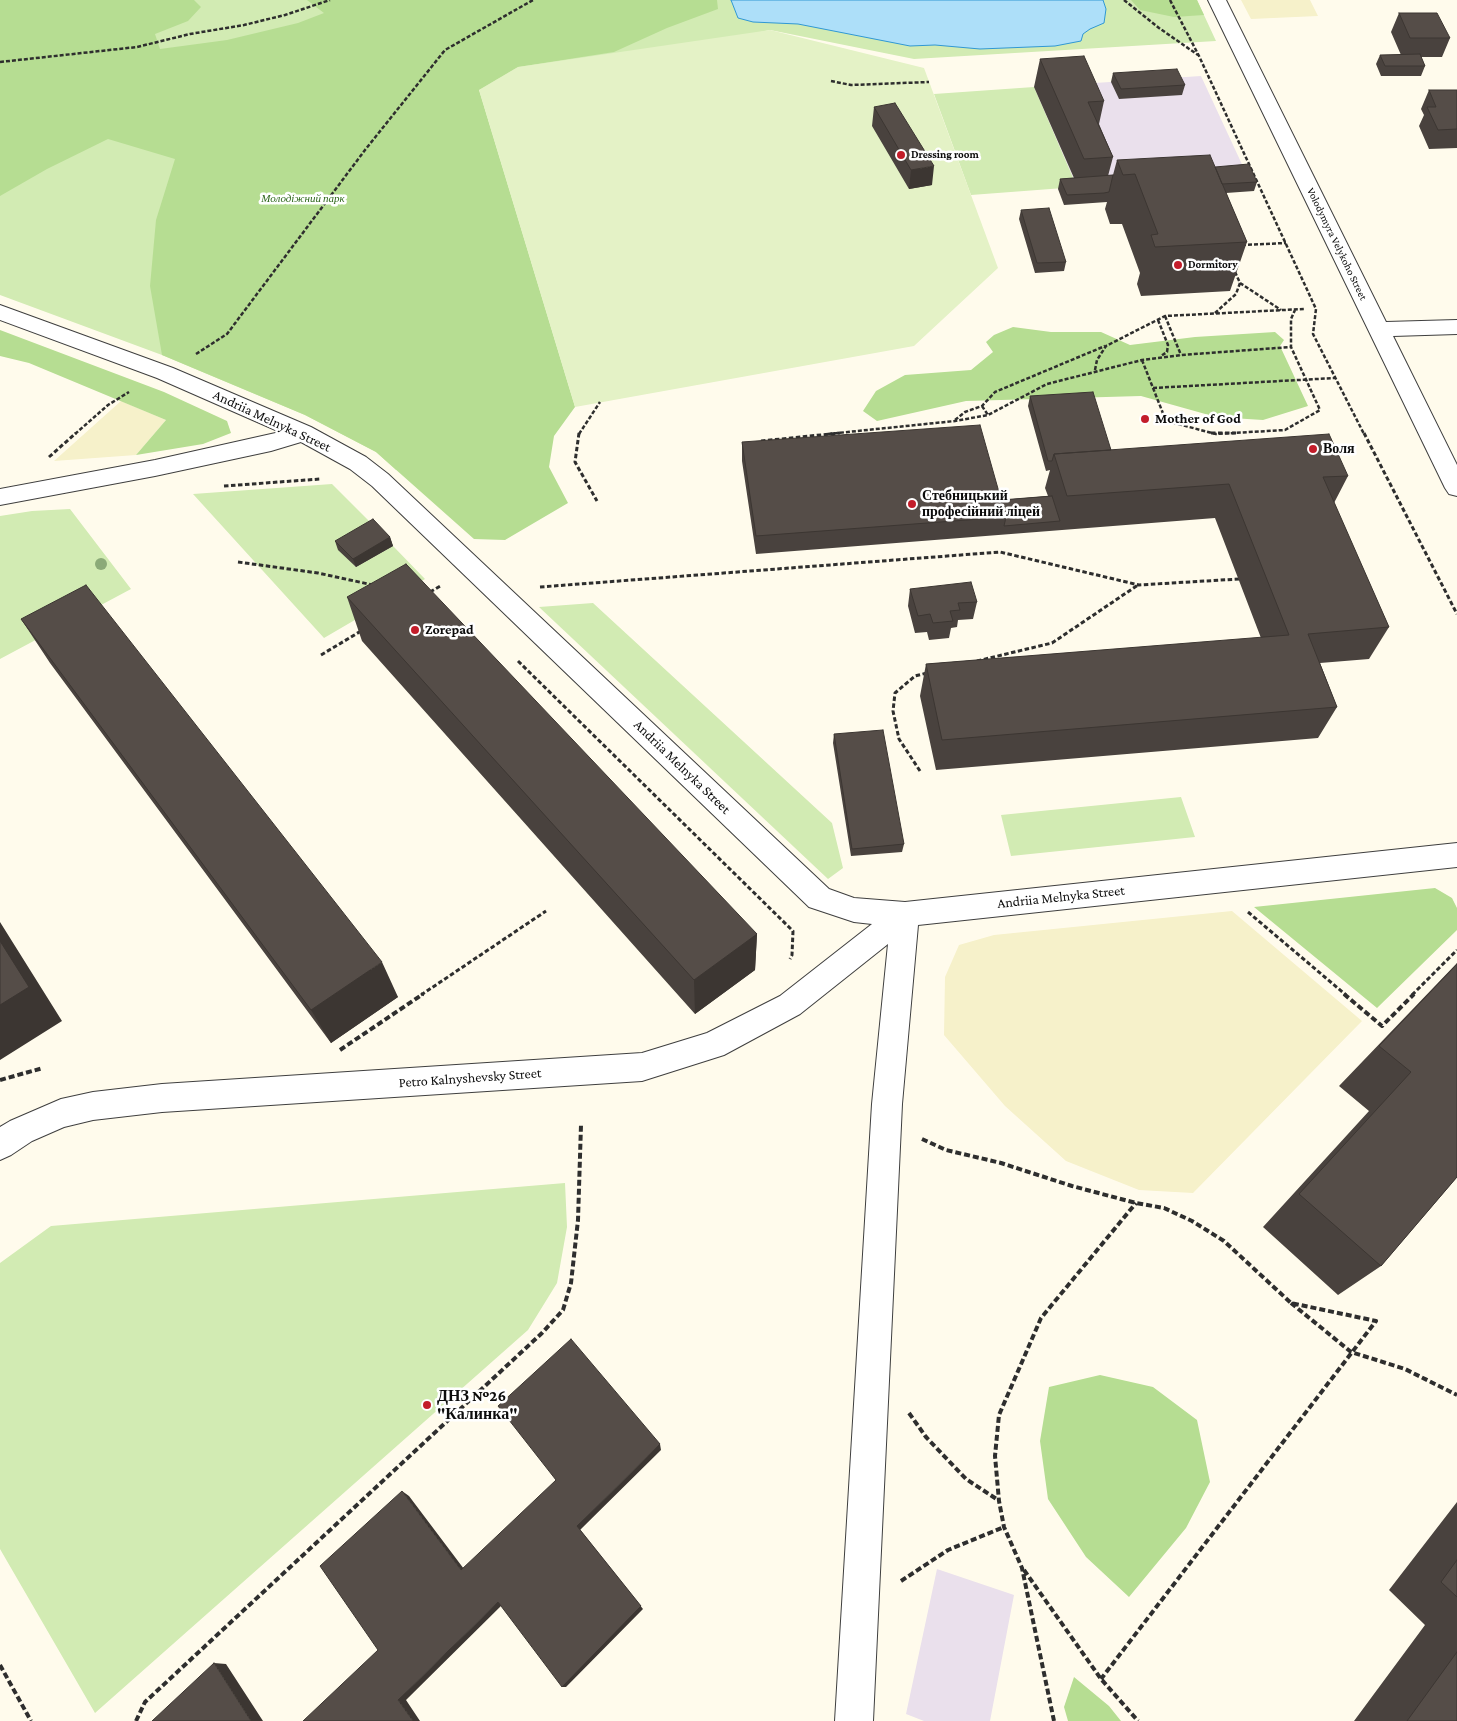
<!DOCTYPE html>
<html>
<head>
<meta charset="utf-8">
<style>
  body { margin:0 }
  canvas { display:block; background:#fffbec }
</style>
</head>
<body>
<canvas width="1457" height="1721"></canvas>
<script>
const g = document.querySelector('canvas').getContext('2d');
g.lineJoin = 'round';
function fill(path, color) {
  g.fillStyle = color;
  g.fill(path, 'evenodd');
}
function shape(rows) {
  const path = new Path2D();
  for (const r of rows) {
    path.moveTo(r[0], r[1]);
    for (let i = 2; i < r.length; i += 2) path.lineTo(r[i], r[i + 1]);
  }
  return path;
}
function trace(path, color, width, dash) {
  g.strokeStyle = color;
  g.lineWidth = width;
  g.lineCap = dash ? 'butt' : 'round';
  g.setLineDash(dash || []);
  g.stroke(path);
}
function label(font, color, halo, rows, align = 'center') {
  g.font = font + ' "Crimson Pro",serif';
  g.lineWidth = 5;
  g.setLineDash([]);
  g.textBaseline = 'middle';
  g.strokeStyle = halo;
  g.fillStyle = color;
  for (const [text, x, y, turn = 0] of rows) {
    g.save();
    g.translate(x, y);
    g.rotate((+turn || 0) * Math.PI / 180);
    g.textAlign = isNaN(turn) ? turn : align;
    if (halo) g.strokeText(text, 0, 0);
    g.fillText(text, 0, 0);
    g.restore();
  }
}
const industrial = shape([
  [1201,76,1246,173,1077,187,1034,87],
  [937,1569,1014,1595,990,1721,924,1721,906,1714]
]);
const farmland = shape([
  [1241,0,1310,0,1318,16,1251,19],
  [121,401,166,420,136,455,54,461],
  [1232,911,1362,1021,1193,1193,1139,1190,1066,1161,1005,1106,944,1035,945,977,959,945,994,935]
]);
const green = shape([
  [0,0,1197,0,1216,41,914,59,770,30,479,90,575,407,396,470,376,452,305,415,162,355,0,295],
  [1034,87,1077,187,971,195,934,94],
  [332,484,376,528,339,549,356,567,393,546,425,579,324,638,193,494],
  [70,509,131,589,0,659,0,516,32,511],
  [593,603,832,823,843,868,828,879,539,607],
  [1181,797,1195,837,1011,856,1001,815],
  [565,1183,567,1227,557,1283,528,1330,95,1713,0,1549,0,1263,51,1226]
]);
const forest = shape([
  [0,0,194,0,201,7,188,21,155,34,160,49,227,40,298,23,324,13,307,0,717,0,718,9,667,28,614,52,518,67,479,90,575,407,554,436,549,467,568,503,505,540,474,539,376,452,305,415,162,355,150,286,156,220,175,159,108,139,47,169,0,196],
  [1131,0,1197,0,1204,15,1174,17,1140,10],
  [1013,327,1051,332,1101,332,1130,345,1195,337,1275,332,1284,340,1280,346,1308,406,1263,420,1216,417,1141,396,966,401,877,421,863,411,876,391,905,375,971,370,993,352,986,342,994,335],
  [0,330,164,392,227,421,231,433,203,444,136,455,166,420,29,363,0,356],
  [1435,888,1452,898,1457,908,1457,930,1377,1008,1254,907],
  [1100,1375,1153,1387,1197,1420,1210,1482,1186,1528,1129,1597,1086,1557,1048,1499,1040,1441,1049,1387],
  [1074,1677,1109,1706,1121,1721,1068,1721,1064,1707]
]);
const pitch = shape([
  [770,30,924,68,998,268,914,346,575,407,479,90,518,67]
]);
const water = shape([
  [731,0,1103,0,1106,9,1104,23,1090,29,1083,34,1081,41,1055,46,980,49,935,45,910,46,798,24,753,22,738,18,731,0]
]);
const pathFar2 = shape([
  [1124,0,1159,28,1198,55],
  [1170,0,1199,56,1316,309,1313,334,1364,434],
  [0,62,137,47,190,34,244,25,285,15,330,0],
  [831,81,851,85,929,82],
  [1242,245,1286,243],
  [1235,272,1240,283,1281,310],
  [1215,313,1236,294,1240,283],
  [1165,316,1181,355],
  [1158,320,1168,345,1167,352,1161,356],
  [196,354,227,334,365,150,445,50,533,0],
  [1142,360,1166,421,1216,434,1285,430,1320,410,1291,347],
  [1095,370,1097,360,1106,346,1165,316,1304,309],
  [1153,388,1335,378],
  [982,406,988,415],
  [955,420,965,412,982,406,995,392,1105,346],
  [75,434,108,405,129,392],
  [579,434,600,402],
  [828,434,955,421,988,415,1047,384,1142,360,1181,355,1291,347,1291,319,1295,310]
]);
const pathFar1 = shape([
  [579,433,575,462,597,501],
  [1211,433,1236,433],
  [1364,433,1457,614],
  [761,441,840,433],
  [49,457,76,433],
  [224,486,320,479],
  [238,562,318,573,373,585],
  [540,587,1000,552,1139,585,1239,579],
  [430,592,442,585],
  [321,655,361,631],
  [518,661,793,931,792,955,790,959],
  [977,661,1052,643,1138,585],
  [920,771,899,739,893,711,895,693,915,676,927,673],
  [1248,912,1346,995],
  [421,995,546,911],
  [1412,995,1457,950]
]);
const path = shape([
  [1344,994,1382,1026,1414,994],
  [340,1050,423,994],
  [0,1080,43,1068],
  [922,1139,946,1150,1001,1163,1072,1186,1136,1203,1164,1208,1192,1221,1224,1241,1291,1303,1376,1321,1101,1679],
  [1291,1303,1351,1352,1405,1369,1457,1395],
  [909,1413,926,1437,966,1479,998,1500],
  [1024,1570,1101,1679,1138,1721],
  [901,1581,948,1550,1004,1527],
  [0,1665,31,1721],
  [136,1721,145,1702,542,1333,563,1310,571,1283,578,1220,581,1125],
  [1054,1721,1022,1568,1004,1527,999,1501,995,1456,999,1415,1041,1318,1136,1203]
]);
const minor = shape([
  [1208,0,1226,0,1386,322,1457,320,1457,334,1393,336,1457,465,1457,496,1449,494,1445,488,1208,0],
  [0,305,173,368,311,427,366,457,388,474,829,889,854,898,905,902,1457,843,1457,867,918,925,902,1104,873,1721,835,1721,872,1104,888,944,800,1014,724,1055,642,1081,162,1112,93,1120,64,1127,32,1141,11,1155,0,1160,0,1127,10,1121,61,1099,93,1092,162,1084,642,1053,707,1033,780,996,872,924,854,922,809,907,372,486,350,469,301,442,271,451,155,476,0,505,0,489,155,460,280,432,157,378,0,320,0,305]
]);
const trees = [
  [101,564]
];
const wall = shape([
  [1399,13,1450,38,1442,57,1421,57,1425,66,1421,76,1381,76,1376,64,1380,55,1401,55,1391,32],
  [1040,59,1104,101,1099,124,1113,157,1108,176,1113,175,1117,160,1215,167,1257,182,1254,191,1226,193,1247,242,1230,291,1141,296,1137,284,1140,273,1122,224,1110,224,1105,209,1107,202,1064,205,1058,189,1060,179,1074,178,1034,87],
  [1113,73,1185,85,1182,95,1119,99,1111,82],
  [1429,90,1457,90,1457,148,1429,149,1419,126,1424,115,1421,109],
  [874,107,932,185,909,189,872,126],
  [1021,210,1066,262,1064,271,1035,273,1019,219],
  [1030,396,1111,450,1348,476,1334,503,1389,627,1369,659,1320,663,1337,707,1318,738,936,770,920,696,926,664,1261,638,1215,518,756,554,742,461,742,442,1001,500,1048,496,1045,488,1050,470,1046,471,1028,406],
  [390,537,393,546,356,567,338,550,335,541],
  [910,589,977,602,973,619,958,620,957,627,951,628,949,638,929,640,927,632,915,633,908,606],
  [347,597,757,934,755,970,695,1014,362,641],
  [21,619,398,997,331,1043,50,663],
  [834,734,904,844,902,852,851,856,833,743],
  [1457,963,1457,1177,1381,1266,1338,1295,1263,1227,1369,1111,1339,1086],
  [1457,1502,1457,1721,1354,1721,1425,1625,1389,1590]
]);
const shadedWall = shape([
  [934,166,932,185,909,189,911,170],
  [390,537,393,546,356,567,353,559],
  [0,922,62,1021,0,1060],
  [757,934,755,970,695,1014,694,980],
  [382,962,398,997,331,1043,311,1010],
  [660,1444,661,1450,580,1530,643,1609,566,1687,562,1687,577,1526],
  [402,1491,409,1496,467,1573,461,1570],
  [498,1602,503,1604,406,1700,420,1721,413,1721,398,1700],
  [214,1663,226,1664,263,1721,251,1721]
]);
const building = shape([
  [1399,13,1437,13,1450,38,1410,38,1399,13],
  [1420,54,1425,66,1385,66,1380,55,1420,54],
  [1084,56,1104,101,1088,102,1113,157,1084,159,1040,59,1084,56],
  [1177,69,1185,85,1121,89,1113,73,1177,69],
  [1429,90,1457,90,1457,129,1438,130,1427,107,1436,107,1429,90],
  [895,103,934,166,911,170,874,107,895,103],
  [1210,155,1247,242,1155,247,1151,235,1158,234,1135,174,1123,175,1117,160,1210,155],
  [1249,164,1257,182,1222,184,1215,167,1249,164],
  [1113,175,1109,192,1104,193,1067,195,1060,179,1113,175],
  [1049,208,1066,262,1037,263,1021,210,1049,208],
  [1093,392,1111,450,1054,454,1052,461,1048,461,1030,396,1093,392],
  [980,425,1006,517,756,536,742,442,980,425],
  [1329,434,1348,476,1323,477,1389,627,1308,634,1337,707,942,740,926,664,1289,635,1229,484,1067,496,1054,454,1329,434],
  [1052,496,1060,521,1004,526,1006,517,1001,500,1052,496],
  [373,519,390,537,353,559,335,541,373,519],
  [406,564,757,934,694,980,347,597,406,564],
  [971,582,977,602,958,603,960,610,950,611,953,621,933,623,930,614,918,616,910,589,971,582],
  [86,585,382,962,311,1010,21,619,86,585],
  [883,730,904,844,852,849,834,734,883,730],
  [0,941,29,987,0,1005,0,941],
  [1457,964,1457,1177,1381,1266,1299,1194,1411,1072,1379,1046,1457,964],
  [571,1339,660,1444,577,1526,641,1606,562,1687,498,1602,398,1700,413,1721,303,1721,378,1650,320,1566,402,1491,461,1570,556,1480,498,1406,571,1339],
  [1457,1560,1457,1597,1441,1582,1457,1560],
  [1457,1652,1457,1721,1407,1721,1457,1652],
  [214,1663,251,1721,152,1721,214,1663]
]);
const markers = [
  [901,155,5,"#c31d2a"],
  [1178,265,5,"#c31d2a"],
  [1145,419,5,"#c31d2a"],
  [1313,449,5,"#c31d2a"],
  [912,504,5,"#c31d2a"],
  [415,630,5,"#c31d2a"],
  [427,1405,5,"#c31d2a"]
];
const farPoinames = [
  ["Dressing room",911,155],
  ["Dormitory",1188,265]
];
const farParknames = [
  ["Молодіжний парк",303,199]
];
const farStreetnames = [
  ["Volodymyra Velykoho Street",1337,244,64]
];
const poiNames = [
  ["Mother of God",1155,419],
  ["Воля",1323,449],
  ["Стебницький",922,496],
  ["професійний ліцей",922,512],
  ["Zorepad",425,630]
];
const streetNames = [
  ["Andriia Melnyka Street",272,421,25],
  ["Andriia Melnyka Street",682,767,44],
  ["Andriia Melnyka Street",1061,897,-6],
  ["Petro Kalnyshevsky Street",470,1078,-4]
];
const nearPoinames = [
  ["ДНЗ №26",437,1396],
  ["\"Калинка\"",437,1414]
];
fill(industrial, '#eae0ec');
fill(farmland, '#f6f1ca');
fill(green, '#d2ebb3');
fill(forest, '#b6dd92');
fill(pitch, '#e4f2c6');
fill(water, '#addff9');
trace(water, '#3098d4', 1);
trace(minor, '#3f3f3f', 2);
trace(pathFar2, '#2e2e2e', 2.5, [4, 2]);
trace(pathFar1, '#2e2e2e', 3, [4.5, 2.5]);
trace(path, '#2e2e2e', 4, [6, 3]);
fill(minor, '#fff');
g.fillStyle = '#8baa78';
for (const [x, y] of trees) {
  g.beginPath();
  g.arc(x, y, 6, 0, 2 * Math.PI);
  g.fill();
}
fill(wall, '#49423e');
fill(shadedWall, '#3c3632');
fill(building, '#554d48');
trace(building, '#3c3632', 1);
for (const [x, y, r, color] of markers) {
  const dot = new Path2D();
  dot.arc(x, y, r, 0, 2 * Math.PI);
  g.fillStyle = color;
  g.fill(dot);
  trace(dot, '#fff', 2);
}
label('bold 11px', '#0c0c0c', '#fff', farPoinames, 'left');
label('italic 11px', '#2c671a', '#fff', farParknames);
label('11px', '#0c0c0c', '#fff', farStreetnames);
label('bold 14px', '#0c0c0c', '#fff', poiNames, 'left');
label('14px', '#0c0c0c', '#fff', streetNames);
label('bold 16px', '#0c0c0c', '#fff', nearPoinames, 'left');
</script>
</body>
</html>
